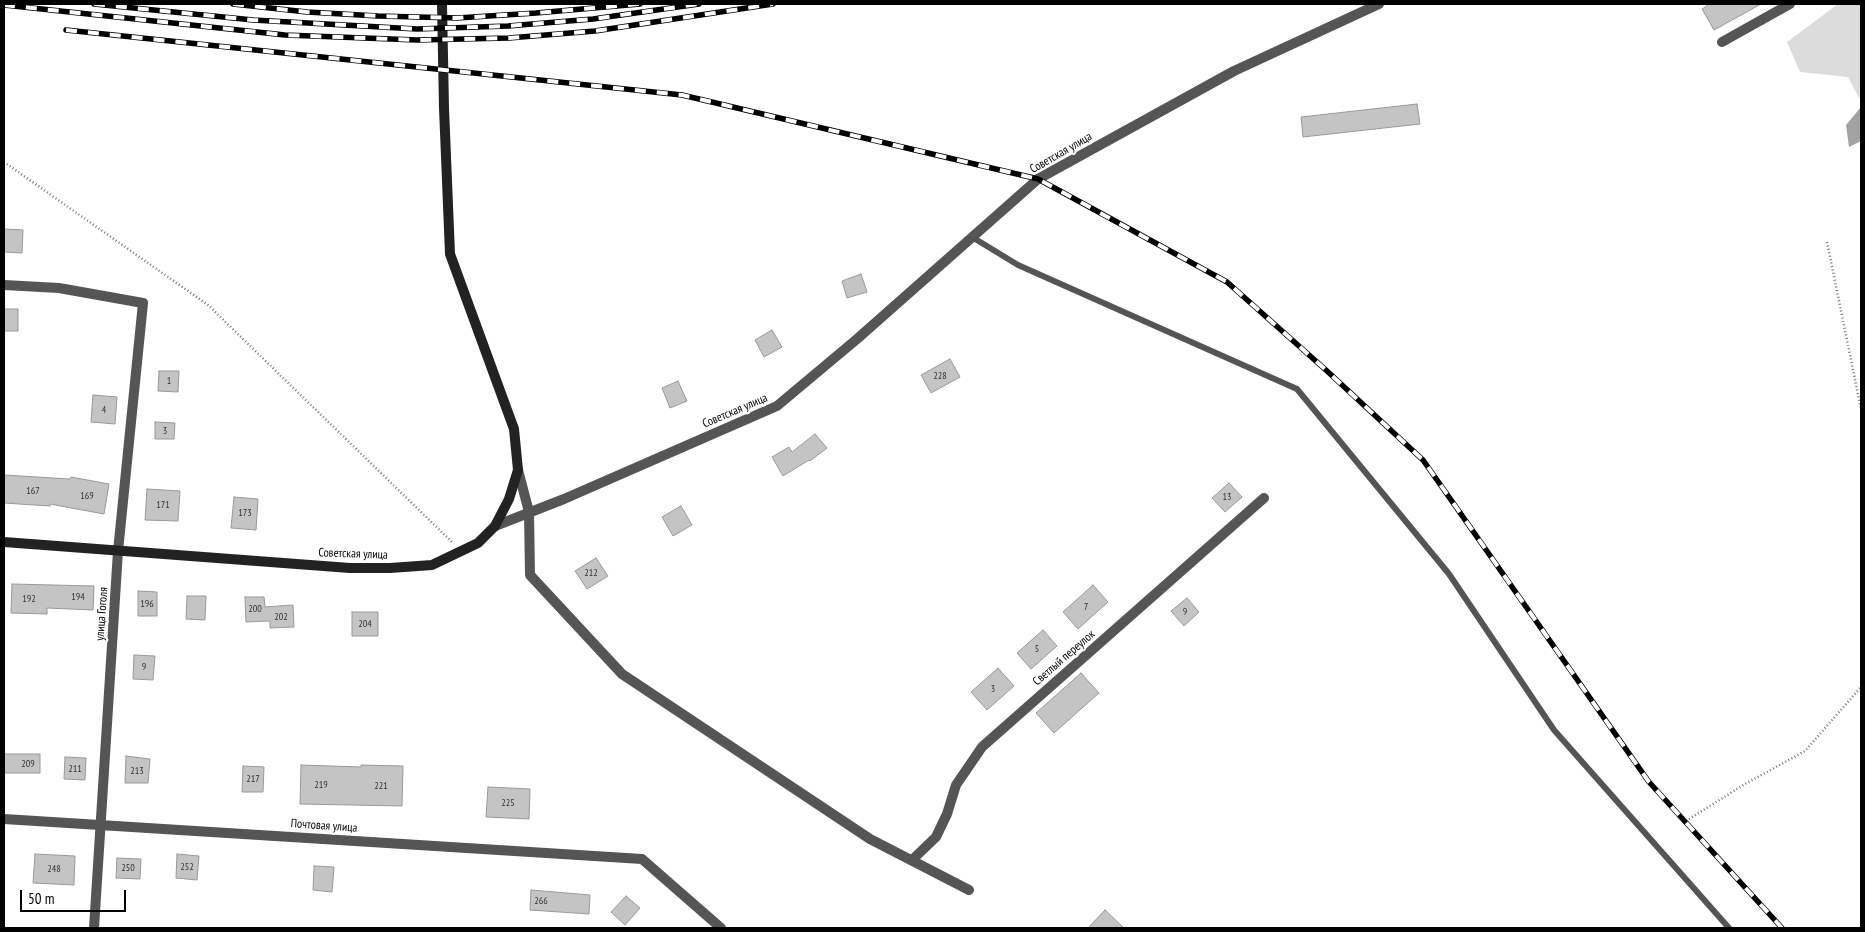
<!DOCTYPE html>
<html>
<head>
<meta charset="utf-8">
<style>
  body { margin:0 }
  #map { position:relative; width:1865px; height:932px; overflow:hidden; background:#fff; font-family:"PT Sans Narrow",sans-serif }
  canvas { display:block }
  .frame { position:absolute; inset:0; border:5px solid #000; pointer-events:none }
  .scale { position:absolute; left:20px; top:890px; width:106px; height:22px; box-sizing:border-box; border:2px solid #000; border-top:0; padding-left:6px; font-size:15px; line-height:18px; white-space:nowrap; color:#000; -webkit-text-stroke:4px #fff; paint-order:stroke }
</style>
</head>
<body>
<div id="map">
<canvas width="1865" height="932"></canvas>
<div class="frame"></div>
<div class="scale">50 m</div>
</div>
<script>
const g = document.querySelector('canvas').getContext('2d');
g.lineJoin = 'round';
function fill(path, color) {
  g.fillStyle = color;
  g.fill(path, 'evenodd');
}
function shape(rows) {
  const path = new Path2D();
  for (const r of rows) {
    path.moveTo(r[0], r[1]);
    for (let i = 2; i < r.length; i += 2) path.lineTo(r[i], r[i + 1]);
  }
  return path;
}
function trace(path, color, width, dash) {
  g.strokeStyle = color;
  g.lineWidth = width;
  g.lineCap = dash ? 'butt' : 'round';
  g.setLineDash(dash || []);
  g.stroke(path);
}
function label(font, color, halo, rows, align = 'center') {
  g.font = font + ' "PT Sans Narrow",sans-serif';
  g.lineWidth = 4.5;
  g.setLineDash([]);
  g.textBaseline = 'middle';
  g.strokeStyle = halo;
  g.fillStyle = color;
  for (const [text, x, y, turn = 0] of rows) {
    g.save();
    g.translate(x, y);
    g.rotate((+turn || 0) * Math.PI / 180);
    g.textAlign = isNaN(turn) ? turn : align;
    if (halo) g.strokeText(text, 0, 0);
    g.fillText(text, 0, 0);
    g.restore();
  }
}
const green = shape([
  [1838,4,1861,4,1861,97,1859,98,1848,77,1800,72,1787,42]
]);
const water = shape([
  [1861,107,1861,141,1849,147,1846,125]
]);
const building = shape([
  [1710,4,1761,4,1714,30,1702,9,1710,4],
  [1417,104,1420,124,1303,137,1301,117,1417,104],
  [4,229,23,230,22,253,4,252,4,229],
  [861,274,867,292,847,298,842,281,861,274],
  [4,309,18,309,18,331,4,331,4,309],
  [772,330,782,347,764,357,755,340,772,330],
  [950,359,960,377,931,393,921,375,950,359],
  [159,371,179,371,178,392,158,391,159,371],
  [678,381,687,401,670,408,662,388,678,381],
  [93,395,117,397,115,424,91,422,93,395],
  [155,422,175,423,174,439,155,439,155,422],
  [815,434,827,448,810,461,809,460,783,476,772,457,789,447,792,452,815,434],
  [4,475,70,479,71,477,109,484,104,514,50,504,50,506,4,503,4,475],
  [1229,483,1242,497,1225,512,1212,498,1229,483],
  [147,489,180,491,178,521,145,520,147,489],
  [234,497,258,499,256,530,231,528,234,497],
  [681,506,692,525,673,536,662,517,681,506],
  [596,558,608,576,587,589,575,571,596,558],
  [12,584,94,586,93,610,47,608,47,614,11,613,12,584],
  [1093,585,1108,602,1078,629,1063,612,1093,585],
  [138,591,157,592,157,616,138,616,138,591],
  [187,596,206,596,205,620,186,619,187,596],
  [245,597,264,597,265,607,293,605,294,627,270,628,270,621,246,622,245,597],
  [1187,598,1199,612,1184,626,1171,611,1187,598],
  [352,612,378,612,378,636,352,636,352,612],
  [1043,630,1057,646,1031,669,1017,653,1043,630],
  [134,655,155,656,153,680,133,679,134,655],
  [998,668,1014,686,987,710,971,692,998,668],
  [1081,673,1099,693,1054,733,1036,713,1081,673],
  [4,754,40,754,40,773,4,773,4,754],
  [126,756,150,759,148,783,125,783,126,756],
  [65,757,86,758,85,780,64,779,65,757],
  [301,765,361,767,361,765,403,766,402,806,300,804,301,765],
  [243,766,264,767,263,792,242,792,243,766],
  [488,787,530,789,529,819,486,817,488,787],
  [35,854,75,856,74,885,33,883,35,854],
  [177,854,199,856,197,880,176,878,177,854],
  [117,858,141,859,140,879,116,878,117,858],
  [314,866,334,867,332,892,313,890,314,866],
  [531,890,590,895,589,914,530,910,531,890],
  [626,896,640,908,625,925,611,912,626,896],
  [1105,910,1124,928,1088,928,1105,910]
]);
const path = shape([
  [4,162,208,305,453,543],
  [1827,242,1861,409],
  [1689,819,1745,784,1805,751,1861,687]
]);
const lane = shape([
  [972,237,1018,265,1297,389,1449,574,1554,730,1729,928]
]);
const street = shape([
  [1722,42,1790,4],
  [4,285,59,288,143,303,118,551,94,928],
  [518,470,529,512,530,575,622,674,870,839,969,890],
  [495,526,564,499,777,406,857,339,1038,179,1234,71,1379,4],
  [4,819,642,859,721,928],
  [912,860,936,837,947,814,956,785,982,747,1264,498]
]);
const secondary = shape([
  [4,542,350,568,390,568,432,565,478,543,495,526,509,499,518,470,514,429,450,254,444,108,442,4]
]);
const rail = shape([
  [94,4,253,20,417,29,508,26,593,19,699,4],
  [233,4,307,12,378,16,457,18,536,13,640,4],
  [4,5,285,35,417,40,509,38,595,31,773,4],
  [66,30,682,95,1038,179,1227,282,1327,371,1423,460,1649,782,1782,928]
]);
const numberNames = [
  ["228",940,376],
  ["1",169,381],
  ["4",104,410],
  ["3",165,431],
  ["167",33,491],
  ["169",87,496],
  ["13",1227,497],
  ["171",163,505],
  ["173",245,513],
  ["212",591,573],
  ["194",78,597],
  ["192",29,599],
  ["196",147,604],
  ["7",1086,607],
  ["200",255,609],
  ["9",1185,612],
  ["202",281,617],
  ["204",365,624],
  ["5",1037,649],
  ["9",144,667],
  ["3",993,689],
  ["209",28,764],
  ["211",75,769],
  ["213",137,771],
  ["217",253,779],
  ["219",321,785],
  ["221",381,786],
  ["225",508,803],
  ["252",187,867],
  ["250",128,868],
  ["248",54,869],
  ["266",541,901]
];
const streetNames = [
  ["Советская улица",1061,153,-30],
  ["Советская улица",735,411,-23],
  ["Советская улица",353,554,2],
  ["улица Гоголя",102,614,-86],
  ["Светлый переулок",1064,658,-41],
  ["Почтовая улица",324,826,4]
];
fill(green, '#dcdcdc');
fill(water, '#a3a3a3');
fill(building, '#c4c4c4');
trace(building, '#999', 1);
trace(path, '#777', 2.5, [1, 2.5]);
trace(lane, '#555', 6);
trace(street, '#555', 10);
trace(secondary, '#222', 10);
trace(rail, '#000', 5.5);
trace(rail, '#fff', 4, [11]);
label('10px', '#313131', null, numberNames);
label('12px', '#000', '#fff', streetNames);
</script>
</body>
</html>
